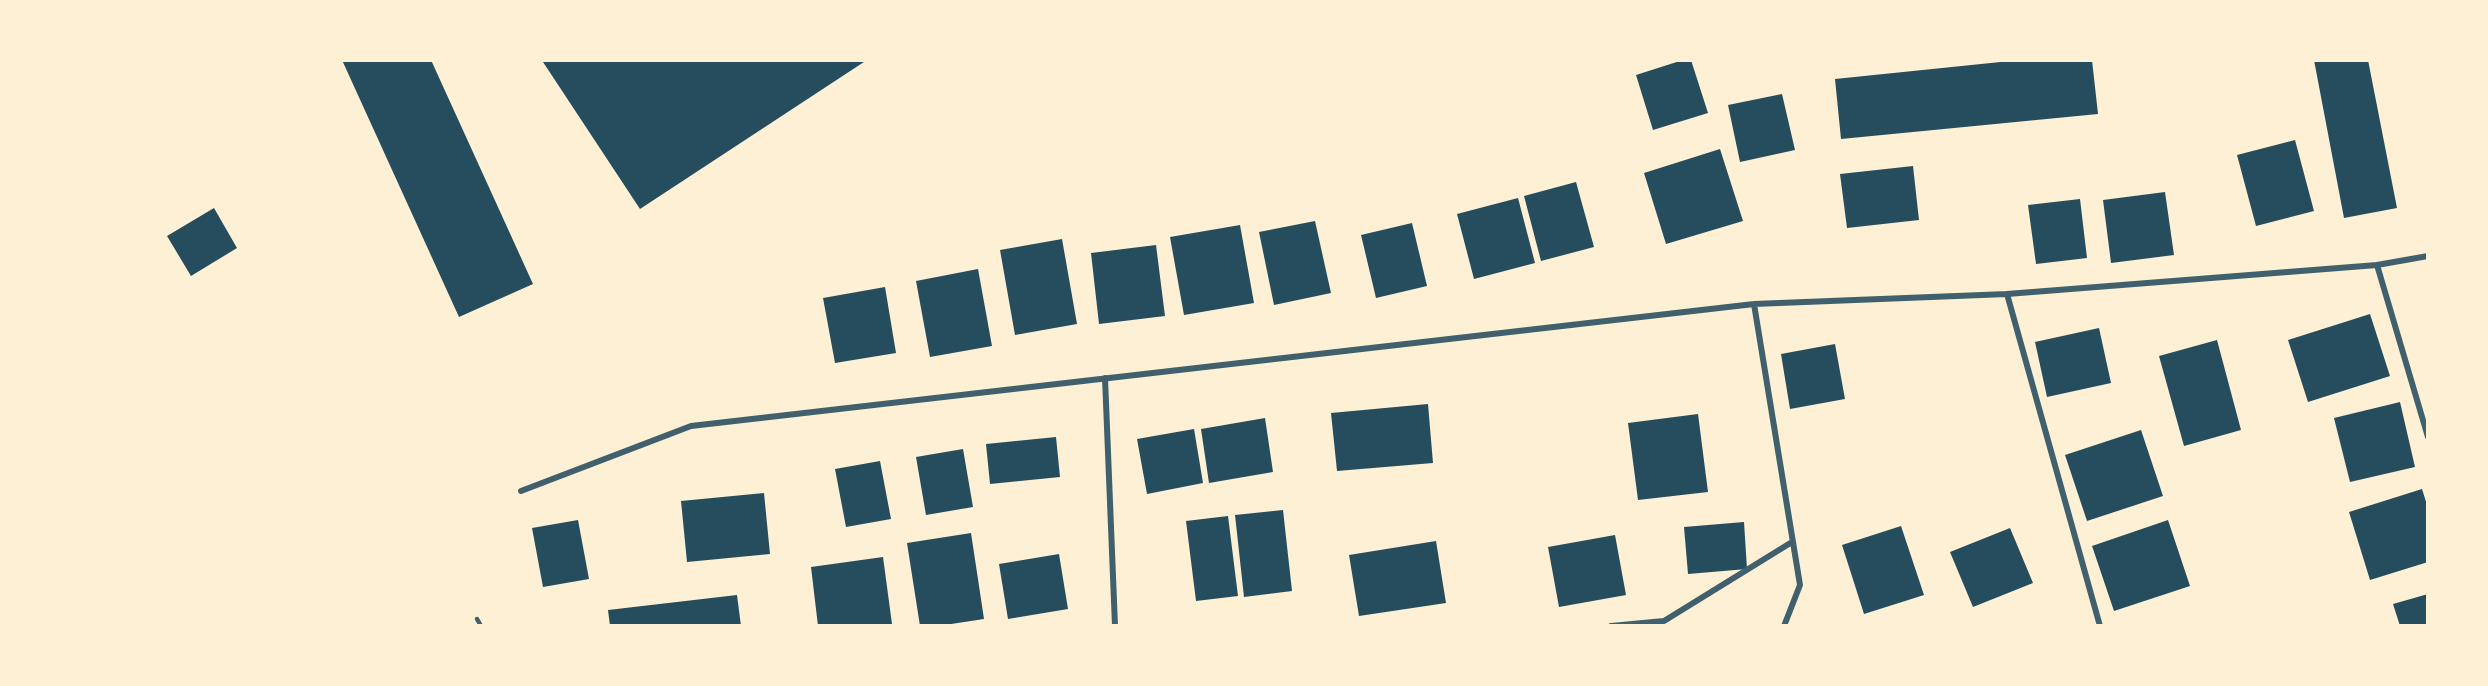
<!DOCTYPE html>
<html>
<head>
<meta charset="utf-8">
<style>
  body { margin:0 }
  #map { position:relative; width:2488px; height:686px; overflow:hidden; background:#fdf0d5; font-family:Spectral,serif }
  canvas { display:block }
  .frame { position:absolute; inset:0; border:62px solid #fdf0d5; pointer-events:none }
</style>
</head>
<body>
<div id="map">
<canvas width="2488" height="686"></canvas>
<div class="frame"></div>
</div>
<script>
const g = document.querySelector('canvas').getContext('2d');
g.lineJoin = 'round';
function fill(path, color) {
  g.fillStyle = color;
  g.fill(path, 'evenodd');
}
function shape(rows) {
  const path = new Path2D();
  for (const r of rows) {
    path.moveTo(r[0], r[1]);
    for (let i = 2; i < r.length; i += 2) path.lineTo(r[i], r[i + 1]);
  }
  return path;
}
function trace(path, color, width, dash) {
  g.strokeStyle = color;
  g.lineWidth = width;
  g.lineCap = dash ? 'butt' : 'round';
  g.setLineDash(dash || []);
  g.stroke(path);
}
const building = shape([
  [342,60,431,60,533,284,459,317],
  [546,60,867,60,640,209,543,62],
  [1683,60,1691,60,1708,113,1653,130,1636,75],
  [2020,60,2092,60,2098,114,1841,139,1835,79],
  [2314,60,2368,60,2397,208,2344,218],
  [1782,94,1795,150,1740,162,1728,105],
  [2295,140,2314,211,2256,226,2237,155],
  [1720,149,1743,221,1666,244,1644,173],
  [1913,166,1919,220,1847,228,1840,174],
  [1576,182,1594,247,1541,261,1524,196],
  [2165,192,2174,255,2111,263,2103,200],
  [1518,198,1535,263,1474,279,1457,214],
  [2080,199,2087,258,2036,264,2028,205],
  [214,208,237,248,191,276,167,236],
  [1315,221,1331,293,1274,305,1259,232],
  [1412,223,1427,286,1376,298,1361,235],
  [1240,225,1254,303,1184,315,1170,237],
  [1062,239,1077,324,1015,335,1000,250],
  [1156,245,1165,316,1099,324,1091,253],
  [978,269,992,346,930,357,916,281],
  [885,287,896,353,835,363,823,298],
  [2370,314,2390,376,2308,402,2288,340],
  [2099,328,2111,383,2047,397,2035,342],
  [2217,340,2241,430,2184,446,2159,356],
  [1835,344,1845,399,1790,409,1781,354],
  [2400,402,2415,467,2350,482,2334,418],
  [1428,404,1433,463,1337,471,1331,413],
  [1698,414,1708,492,1638,500,1628,423],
  [1265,418,1273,472,1209,483,1201,429],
  [1194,429,1203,483,1147,494,1137,439],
  [2141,430,2163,496,2087,521,2065,455],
  [1056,437,1060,477,990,484,986,444],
  [963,449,973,507,926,515,916,457],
  [880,461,891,519,846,527,835,469],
  [2422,489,2428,508,2428,562,2370,580,2349,512],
  [764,493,770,554,687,562,681,501],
  [1283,510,1292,591,1244,597,1235,515],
  [1228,516,1238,596,1196,601,1186,521],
  [578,520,589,579,543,587,532,528],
  [2168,520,2190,586,2114,611,2092,546],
  [1744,522,1747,569,1688,574,1684,527],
  [1901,526,1924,595,1864,614,1842,545],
  [2010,528,2033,583,1973,607,1950,552],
  [971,533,984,619,938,626,920,626,907,543],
  [1615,535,1626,595,1559,607,1548,547],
  [1436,541,1446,603,1359,616,1349,555],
  [1059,554,1068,609,1008,619,999,564],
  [883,557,892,624,818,626,811,567],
  [2428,594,2428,626,2400,626,2393,604],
  [737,595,741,626,610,626,608,610]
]);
const service = shape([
  [477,619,481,626]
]);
const minor = shape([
  [2377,265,2428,437],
  [2007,294,2100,626],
  [1754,304,1800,585,1784,626],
  [1105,378,1115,626],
  [521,491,691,426,1754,304,2007,294,2377,265,2428,256],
  [1611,626,1664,621,1792,542]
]);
fill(building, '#264d5e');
trace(service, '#3f606c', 4.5);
trace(minor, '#3f606c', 6);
</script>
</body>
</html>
